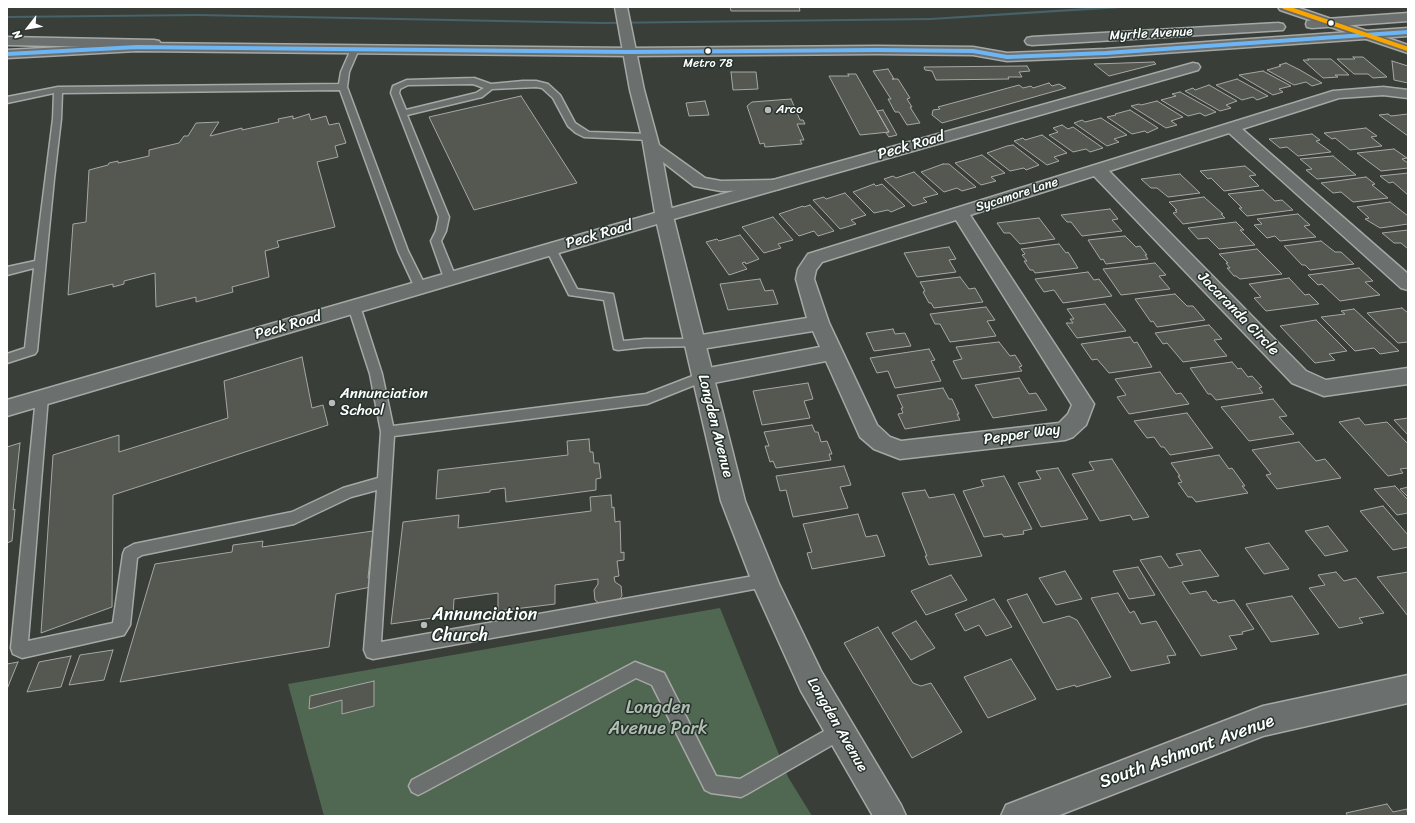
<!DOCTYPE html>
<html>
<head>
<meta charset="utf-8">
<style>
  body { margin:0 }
  #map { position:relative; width:1415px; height:823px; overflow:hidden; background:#393e39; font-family:Sriracha,sans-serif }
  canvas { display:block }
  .frame { position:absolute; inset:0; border:8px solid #fff; pointer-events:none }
  .north { position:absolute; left:8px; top:8px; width:40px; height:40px; -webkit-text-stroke:3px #26332d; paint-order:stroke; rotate:239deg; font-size:11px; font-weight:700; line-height:16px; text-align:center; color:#fff }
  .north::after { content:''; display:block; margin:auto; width:14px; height:18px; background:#fff; clip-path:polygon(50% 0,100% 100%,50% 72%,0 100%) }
</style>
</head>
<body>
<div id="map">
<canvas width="1415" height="823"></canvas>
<div class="frame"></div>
<div class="north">N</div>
</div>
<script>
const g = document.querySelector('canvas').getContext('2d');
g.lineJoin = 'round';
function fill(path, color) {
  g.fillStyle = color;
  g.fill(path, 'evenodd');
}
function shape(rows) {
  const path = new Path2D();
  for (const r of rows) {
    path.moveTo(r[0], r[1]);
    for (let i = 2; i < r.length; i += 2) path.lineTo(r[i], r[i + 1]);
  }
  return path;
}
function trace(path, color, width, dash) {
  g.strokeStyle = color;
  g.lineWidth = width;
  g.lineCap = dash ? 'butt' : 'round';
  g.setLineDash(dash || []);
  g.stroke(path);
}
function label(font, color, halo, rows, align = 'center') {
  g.font = font + ' Sriracha,sans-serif';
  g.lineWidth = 3;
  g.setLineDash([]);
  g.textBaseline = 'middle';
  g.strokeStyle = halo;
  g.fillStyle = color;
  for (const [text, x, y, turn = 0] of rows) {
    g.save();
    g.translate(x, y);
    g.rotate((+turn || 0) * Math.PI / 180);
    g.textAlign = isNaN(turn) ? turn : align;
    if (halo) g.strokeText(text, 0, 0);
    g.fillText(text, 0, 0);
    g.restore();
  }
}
const green = shape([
  [720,608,788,777,812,816,324,816,288,684]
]);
const stream = shape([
  [1100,7,1124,7,1122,8,931,20,601,24,198,16,7,18,7,16,198,14,601,22,931,18,1100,7]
]);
const building = shape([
  [730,7,799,7,800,11,731,11,730,7],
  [1353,57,1363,57,1387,77,1373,78,1368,74,1354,74,1337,59,1355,59,1353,57],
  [1308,59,1331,59,1349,75,1335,75,1338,77,1323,78,1303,60,1309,60,1308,59],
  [1392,61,1408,66,1408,83,1394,80,1392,61],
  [1154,62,1156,64,1109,76,1094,64,1154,62],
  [1286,63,1300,70,1322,83,1312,86,1306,82,1294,85,1267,70,1281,66,1279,65,1286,63],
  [1027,66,1030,71,1019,72,1022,77,1008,77,1009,79,936,80,932,71,925,70,924,67,1027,66],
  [888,69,894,79,892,79,898,79,910,98,907,99,912,107,910,107,920,123,907,125,899,112,895,112,888,99,891,99,873,71,888,69],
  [1263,71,1291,86,1279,89,1283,92,1273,95,1239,75,1263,71],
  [731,72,756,72,758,89,733,90,731,72],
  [848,74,856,74,889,132,860,135,829,76,849,76,848,74],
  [1237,79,1268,96,1257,100,1253,97,1242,100,1216,85,1237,79],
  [1049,83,1052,86,1059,84,1066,88,942,123,932,115,933,110,940,109,938,107,1019,85,1023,88,1031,86,1033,88,1049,83],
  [1209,85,1237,101,1226,105,1231,108,1220,111,1185,91,1193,88,1195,90,1209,85],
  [1180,92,1216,112,1205,116,1200,113,1188,116,1161,100,1176,96,1172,94,1180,92],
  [521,96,577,183,474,210,429,117,521,96],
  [791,99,800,120,803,120,805,124,797,124,804,140,800,140,802,144,765,147,764,143,760,144,747,106,752,102,791,99],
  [705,101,709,115,689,116,686,103,705,101],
  [1157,101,1183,117,1171,121,1177,125,1166,128,1131,106,1139,104,1141,105,1157,101],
  [883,110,897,135,889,137,886,133,889,132,877,111,883,110],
  [1130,110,1158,128,1147,133,1145,131,1132,134,1107,117,1116,115,1115,114,1130,110],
  [309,114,311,120,326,116,329,125,339,123,346,143,335,146,338,157,317,162,335,227,277,241,279,247,265,251,269,277,232,287,233,292,196,302,196,297,156,307,155,273,124,281,124,284,113,287,113,284,68,295,73,224,86,222,89,170,108,165,109,163,118,161,118,163,149,156,149,150,179,143,184,136,188,136,196,123,219,122,210,136,242,128,242,130,279,122,278,119,293,116,293,119,309,114],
  [1388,114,1391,116,1408,114,1408,136,1379,115,1388,114],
  [1101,118,1127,135,1114,139,1119,142,1107,146,1074,123,1082,120,1085,122,1101,118],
  [1062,125,1068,129,1073,127,1103,148,1090,152,1086,149,1073,152,1049,135,1058,132,1053,128,1062,125],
  [1366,128,1377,136,1371,137,1382,146,1350,150,1335,138,1332,139,1324,133,1366,128],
  [1312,134,1320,140,1316,141,1331,152,1298,156,1287,147,1280,148,1269,139,1312,134],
  [1042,135,1067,153,1054,157,1059,161,1047,165,1014,141,1023,138,1025,140,1042,135],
  [1013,145,1039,165,1026,170,1024,168,1010,171,987,153,1007,146,1013,145],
  [1394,149,1407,158,1402,159,1408,163,1408,168,1381,171,1357,153,1394,149],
  [982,155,1005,173,991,177,996,181,981,185,955,163,982,155],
  [1333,156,1356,175,1317,179,1306,170,1312,169,1300,159,1333,156],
  [943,164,949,164,976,187,962,191,957,188,944,192,921,172,943,164],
  [1245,166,1256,175,1249,176,1259,186,1224,191,1211,178,1208,179,1200,171,1245,166],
  [914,172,938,194,923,198,927,202,913,206,884,179,893,176,896,178,914,172],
  [1408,173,1408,195,1393,182,1389,183,1380,176,1408,173],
  [1180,174,1200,193,1168,197,1157,188,1151,188,1141,179,1180,174],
  [1366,177,1375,184,1372,185,1388,198,1353,202,1341,192,1333,193,1321,183,1366,177],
  [874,184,876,186,882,184,905,206,891,212,888,210,874,213,853,192,874,184],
  [1263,190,1275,201,1282,200,1293,210,1247,216,1239,208,1242,208,1228,194,1263,190],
  [845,193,866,215,851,220,856,224,840,229,813,200,824,197,826,199,845,193],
  [1204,197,1223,214,1221,214,1225,218,1183,224,1173,213,1177,212,1175,210,1177,210,1169,202,1204,197],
  [1390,202,1408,216,1408,224,1380,228,1365,219,1369,218,1357,207,1390,202],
  [810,205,834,231,818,236,814,231,799,236,779,214,803,206,804,207,810,205],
  [1110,209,1118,219,1112,220,1122,231,1082,236,1071,222,1067,222,1061,215,1110,209],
  [1298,214,1310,225,1304,226,1316,237,1280,241,1275,236,1267,238,1254,225,1262,224,1257,219,1298,214],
  [773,217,793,240,778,244,781,248,764,253,742,227,773,217],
  [1039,218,1055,239,1020,244,1010,233,1004,233,997,223,1039,218],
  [1236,222,1244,230,1240,230,1255,245,1219,249,1208,238,1198,239,1188,228,1236,222],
  [1408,230,1408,249,1401,243,1394,243,1382,233,1408,230],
  [740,235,759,259,746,264,745,262,742,263,747,269,729,275,706,242,717,239,719,241,740,235],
  [1125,236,1136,247,1140,246,1147,255,1145,255,1148,259,1106,264,1103,259,1101,260,1088,240,1125,236],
  [1321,241,1335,252,1341,252,1354,264,1310,270,1305,265,1302,265,1284,246,1321,241],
  [1059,244,1066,253,1068,252,1078,268,1035,273,1033,270,1030,270,1024,261,1027,261,1022,255,1025,254,1021,249,1059,244],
  [949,247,956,259,949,260,956,272,917,277,904,253,949,247],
  [1257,249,1282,274,1240,279,1236,276,1234,276,1227,268,1230,268,1226,263,1228,263,1219,254,1257,249],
  [1155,263,1166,275,1159,276,1170,289,1121,295,1103,269,1155,263],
  [1359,268,1373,281,1365,282,1380,295,1340,301,1322,284,1318,285,1308,275,1359,268],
  [1088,272,1094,280,1099,279,1112,296,1063,303,1054,290,1044,292,1035,279,1088,272],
  [960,277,969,289,975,288,983,302,934,308,931,303,929,303,923,292,925,291,920,282,960,277],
  [1289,278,1305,295,1309,294,1319,304,1266,311,1254,298,1261,297,1249,284,1289,278],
  [760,279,765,291,773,290,778,304,728,310,720,284,760,279],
  [1175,294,1187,306,1193,306,1205,320,1157,327,1153,321,1151,322,1135,299,1175,294],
  [1105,304,1126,331,1077,338,1066,323,1073,323,1070,319,1074,319,1067,309,1105,304],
  [986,307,995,320,987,321,996,336,950,342,940,324,935,324,930,314,986,307],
  [1402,308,1408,313,1408,342,1398,343,1367,313,1402,308],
  [1354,309,1399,351,1380,354,1374,348,1355,351,1321,317,1345,314,1341,311,1354,309],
  [1316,320,1347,351,1329,354,1335,360,1315,363,1280,326,1316,320],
  [1209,325,1222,339,1214,340,1227,356,1183,362,1167,343,1163,344,1155,333,1209,325],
  [893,329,895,334,905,333,911,346,874,351,866,333,893,329],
  [1130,337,1134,343,1137,342,1152,367,1109,373,1097,359,1092,360,1081,344,1130,337],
  [999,342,1010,356,1015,355,1022,366,1019,367,1022,371,962,379,953,361,962,359,956,347,999,342],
  [929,349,935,360,931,361,941,381,895,388,888,371,877,373,870,358,929,349],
  [302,357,312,408,323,405,328,425,113,495,112,607,41,633,53,455,119,435,119,452,228,418,224,381,302,357],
  [1232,362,1238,369,1241,368,1248,377,1252,376,1262,387,1259,388,1263,393,1216,400,1211,394,1208,394,1190,368,1232,362],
  [1160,372,1176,394,1181,393,1189,404,1129,414,1117,397,1126,395,1115,379,1160,372],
  [1019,378,1029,394,1036,393,1047,410,993,418,975,385,1019,378],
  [808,383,813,399,804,401,810,418,762,425,753,391,808,383],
  [943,388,949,399,952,399,959,414,957,414,960,420,905,429,898,414,903,413,901,408,903,408,897,395,943,388],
  [1273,399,1287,416,1279,417,1294,434,1249,441,1221,407,1273,399],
  [1187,413,1213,448,1170,455,1164,447,1161,447,1154,437,1147,438,1134,421,1187,413],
  [1359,418,1365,425,1387,422,1408,444,1408,468,1400,469,1403,473,1388,476,1339,422,1359,418],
  [1408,418,1408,435,1394,420,1408,418],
  [812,425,815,432,818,432,821,442,827,441,832,454,829,454,831,460,776,468,773,461,770,462,765,446,769,446,764,432,812,425],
  [589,439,590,452,593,452,594,463,599,463,601,478,596,479,596,490,506,502,505,488,490,490,490,492,436,499,438,470,568,455,567,441,589,439],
  [1299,442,1316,461,1325,459,1341,478,1277,489,1266,475,1271,474,1252,450,1299,442],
  [20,443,13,510,15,509,12,541,7,543,7,447,20,443],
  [1219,455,1229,469,1232,468,1245,486,1242,486,1248,493,1196,502,1192,497,1188,497,1178,483,1182,482,1178,476,1180,476,1171,463,1219,455],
  [1112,459,1149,517,1133,520,1130,515,1100,521,1072,474,1094,470,1089,462,1112,459],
  [844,466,851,485,840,487,848,508,793,517,786,490,780,491,776,476,844,466],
  [1058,468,1088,519,1041,527,1018,483,1041,479,1036,471,1058,468],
  [1004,476,1032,529,1023,531,1024,534,1004,537,1002,534,984,537,963,491,984,486,981,480,1004,476],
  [1395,486,1408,500,1408,513,1397,515,1374,489,1395,486],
  [1408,487,1408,497,1400,489,1408,487],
  [925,490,929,498,954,494,982,556,929,565,925,556,927,556,902,493,925,490],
  [611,495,612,508,614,507,615,522,620,521,621,553,624,552,624,560,617,561,619,576,614,577,615,582,621,586,622,596,615,604,603,606,595,600,594,590,598,584,598,579,555,585,555,604,498,611,498,593,454,599,453,615,391,624,403,522,459,515,458,528,591,511,590,497,611,495],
  [1383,506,1408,535,1408,547,1393,550,1360,511,1383,506],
  [858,514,866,537,877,535,885,556,812,569,807,553,812,552,803,524,858,514],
  [1328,526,1348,551,1325,556,1305,531,1328,526],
  [373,531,368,578,372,578,371,587,336,594,329,647,120,682,155,564,232,552,233,545,263,541,262,547,373,531],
  [1269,543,1289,569,1264,574,1245,548,1269,543],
  [1200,550,1219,576,1182,582,1190,594,1206,591,1213,601,1216,600,1218,603,1234,600,1254,629,1242,632,1243,634,1229,636,1237,649,1201,656,1140,560,1161,556,1169,568,1183,565,1176,554,1200,550],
  [1138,567,1155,595,1129,599,1113,571,1138,567],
  [1065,571,1082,599,1056,605,1039,578,1065,571],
  [1336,572,1344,581,1356,578,1384,613,1359,618,1363,623,1339,628,1309,588,1325,585,1318,575,1336,572],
  [1408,572,1408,616,1377,577,1408,572],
  [951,575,967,600,926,615,911,591,951,575],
  [1118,593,1130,613,1134,611,1141,624,1156,621,1176,655,1167,656,1170,663,1131,671,1091,598,1118,593],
  [1027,594,1043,623,1069,616,1077,620,1111,677,1076,687,1075,685,1057,690,1007,600,1027,594],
  [1292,596,1319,634,1271,642,1246,604,1292,596],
  [994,599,1012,627,986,636,979,625,965,631,955,614,994,599],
  [916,621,935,648,911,660,892,633,916,621],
  [878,627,913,683,921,686,931,683,962,732,912,758,844,643,878,627],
  [113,650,104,680,69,685,80,655,113,650],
  [71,656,61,687,27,692,39,662,71,656],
  [1011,659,1036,699,988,718,964,677,1011,659],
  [18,662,7,689,7,664,18,662],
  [374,681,374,706,342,714,342,700,309,709,310,696,374,681],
  [1387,804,1393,812,1407,809,1408,816,1348,816,1346,813,1387,804]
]);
const service = shape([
  [352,47,358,47,359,49,349,72,347,87,408,251,426,287,424,290,416,290,398,251,340,90,62,93,61,119,54,179,37,351,35,354,7,363,7,354,25,348,34,268,7,275,7,267,35,261,53,119,54,93,7,103,7,97,58,87,339,84,341,72,352,47],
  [474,78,491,84,523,81,536,81,548,84,560,95,575,123,589,132,650,134,655,137,650,140,584,137,576,133,568,126,553,98,542,88,536,87,492,89,482,97,407,115,449,217,446,231,441,241,456,278,454,281,450,282,446,281,444,278,431,241,436,231,439,217,391,93,393,86,407,80,474,78],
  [473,84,484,88,476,93,406,110,399,93,400,89,408,85,473,84],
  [551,246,556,249,577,289,613,294,623,341,645,339,695,339,699,340,701,343,699,346,645,347,618,350,614,349,604,300,569,295,546,249,551,246],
  [354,302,358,303,360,306,382,374,393,426,646,394,703,372,707,374,709,377,707,380,647,404,394,436,381,642,765,574,770,576,773,581,770,586,542,629,373,659,367,657,364,650,377,490,351,497,294,524,142,555,137,558,130,625,124,635,22,658,13,654,11,648,36,397,37,394,42,392,47,394,48,397,28,641,113,623,123,554,125,549,134,544,292,512,343,488,378,478,381,432,370,374,348,306,350,303,354,302],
  [635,662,664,673,716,776,740,779,840,722,846,725,849,731,846,737,747,794,741,797,711,793,705,790,652,685,636,678,424,792,418,795,412,792,409,786,412,780,635,662]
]);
const minor = shape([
  [1193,63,1198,64,1200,67,1198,70,670,220,664,221,658,220,655,216,658,212,1193,63],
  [1383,87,1408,90,1408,98,1383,95,1339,98,1242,129,1408,274,1408,290,1401,288,1229,133,1109,171,1306,371,1326,380,1408,368,1408,384,1324,396,1292,383,1094,176,970,215,1094,404,1086,425,1073,437,1065,440,900,459,874,449,860,437,826,361,703,385,696,383,692,377,696,371,703,369,820,347,813,331,695,350,688,348,685,343,688,338,695,336,807,318,796,279,798,269,808,254,1333,91,1383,87],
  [956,220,1072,405,1068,414,1059,423,901,441,890,437,877,425,829,323,814,279,816,270,822,262,956,220],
  [1408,675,1408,703,1263,736,1057,816,1001,816,1006,805,1263,706,1408,675]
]);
const tertiary = shape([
  [615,7,627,7,644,90,659,145,705,178,721,181,773,180,779,181,781,185,779,189,773,190,721,191,694,186,663,162,673,216,745,501,779,584,821,671,901,805,906,816,873,816,801,691,754,587,721,501,657,224,7,416,7,400,655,213,642,137,630,90,615,7],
  [7,37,154,40,159,41,161,44,159,47,154,48,7,45,7,37]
]);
const secondary = shape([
  [1408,13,1408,21,1312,28,1307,27,1306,24,1307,21,1312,20,1408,13],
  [1278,23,1283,24,1285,27,1283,30,1032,45,1027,44,1025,41,1027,38,1032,37,1278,23],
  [1408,28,1408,36,1106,57,1007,61,973,55,877,54,630,56,137,51,7,58,7,50,137,43,630,48,877,46,973,47,1007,53,1106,49,1408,28]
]);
const primary = shape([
  [1278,7,1296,7,1408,45,1408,53,1280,10,1278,7]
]);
const bus1 = shape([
  [7,54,137,47,630,52,877,50,973,51,1007,57,1106,53,1408,32]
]);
const bus2 = shape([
  [1284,7,1408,49]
]);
const markers = [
  [1331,23,3.5,"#fff"],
  [708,51,3.5,"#fff"],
  [768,110,4,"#babbba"],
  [332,403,4,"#babbba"],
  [424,625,4,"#babbba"]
];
const farBusnames = [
  ["Metro 78",708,64]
];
const farStreetnames = [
  ["Myrtle Avenue",1151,34,-3],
  ["Sycamore Lane",1017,195,-18]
];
const farPoinames = [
  ["Arco",776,110]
];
const streetNames = [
  ["Peck Road",911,146,-16],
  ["Peck Road",599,235,-16],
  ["Jacaranda Circle",1238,314,46],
  ["Peck Road",288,326,-16],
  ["Longden Avenue",715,426,76],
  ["Pepper Way",1022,435,-8],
  ["Longden Avenue",837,725,60]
];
const poiNames = [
  ["Annunciation",340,394],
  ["School",340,411]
];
const nearPoinames = [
  ["Annunciation",432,615],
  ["Church",432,636]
];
const nearParknames = [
  ["Longden",658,708],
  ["Avenue Park",658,729]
];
const nearStreetnames = [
  ["South Ashmont Avenue",1187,752,-20]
];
fill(green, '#506851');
fill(stream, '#476269');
fill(building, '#555751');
trace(building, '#a6a8a6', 1);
trace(service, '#a6a8a6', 3);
trace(minor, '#a6a8a6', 3);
trace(tertiary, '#a6a8a6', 3);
trace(secondary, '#a6a8a6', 3);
trace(primary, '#a6a8a6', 3);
fill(service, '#6b6f6d');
fill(minor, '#6b6f6d');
fill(tertiary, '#6b6f6d');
fill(secondary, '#6b6f6d');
fill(primary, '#696b68');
trace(bus1, '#6db6f5', 4);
trace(bus2, '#f7a600', 4);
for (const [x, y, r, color] of markers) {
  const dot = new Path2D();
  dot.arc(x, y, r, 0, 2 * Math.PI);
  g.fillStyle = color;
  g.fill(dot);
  trace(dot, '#26332d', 1.5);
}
label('12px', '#fff', '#26332d', farBusnames);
label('13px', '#fff', '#26332d', farStreetnames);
label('13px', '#fff', '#26332d', farPoinames, 'left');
label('15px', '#fff', '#26332d', streetNames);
label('15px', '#fff', '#26332d', poiNames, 'left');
label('18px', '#fff', '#26332d', nearPoinames, 'left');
label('18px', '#b2beb2', '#26332d', nearParknames);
label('18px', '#fff', '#26332d', nearStreetnames);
</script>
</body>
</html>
